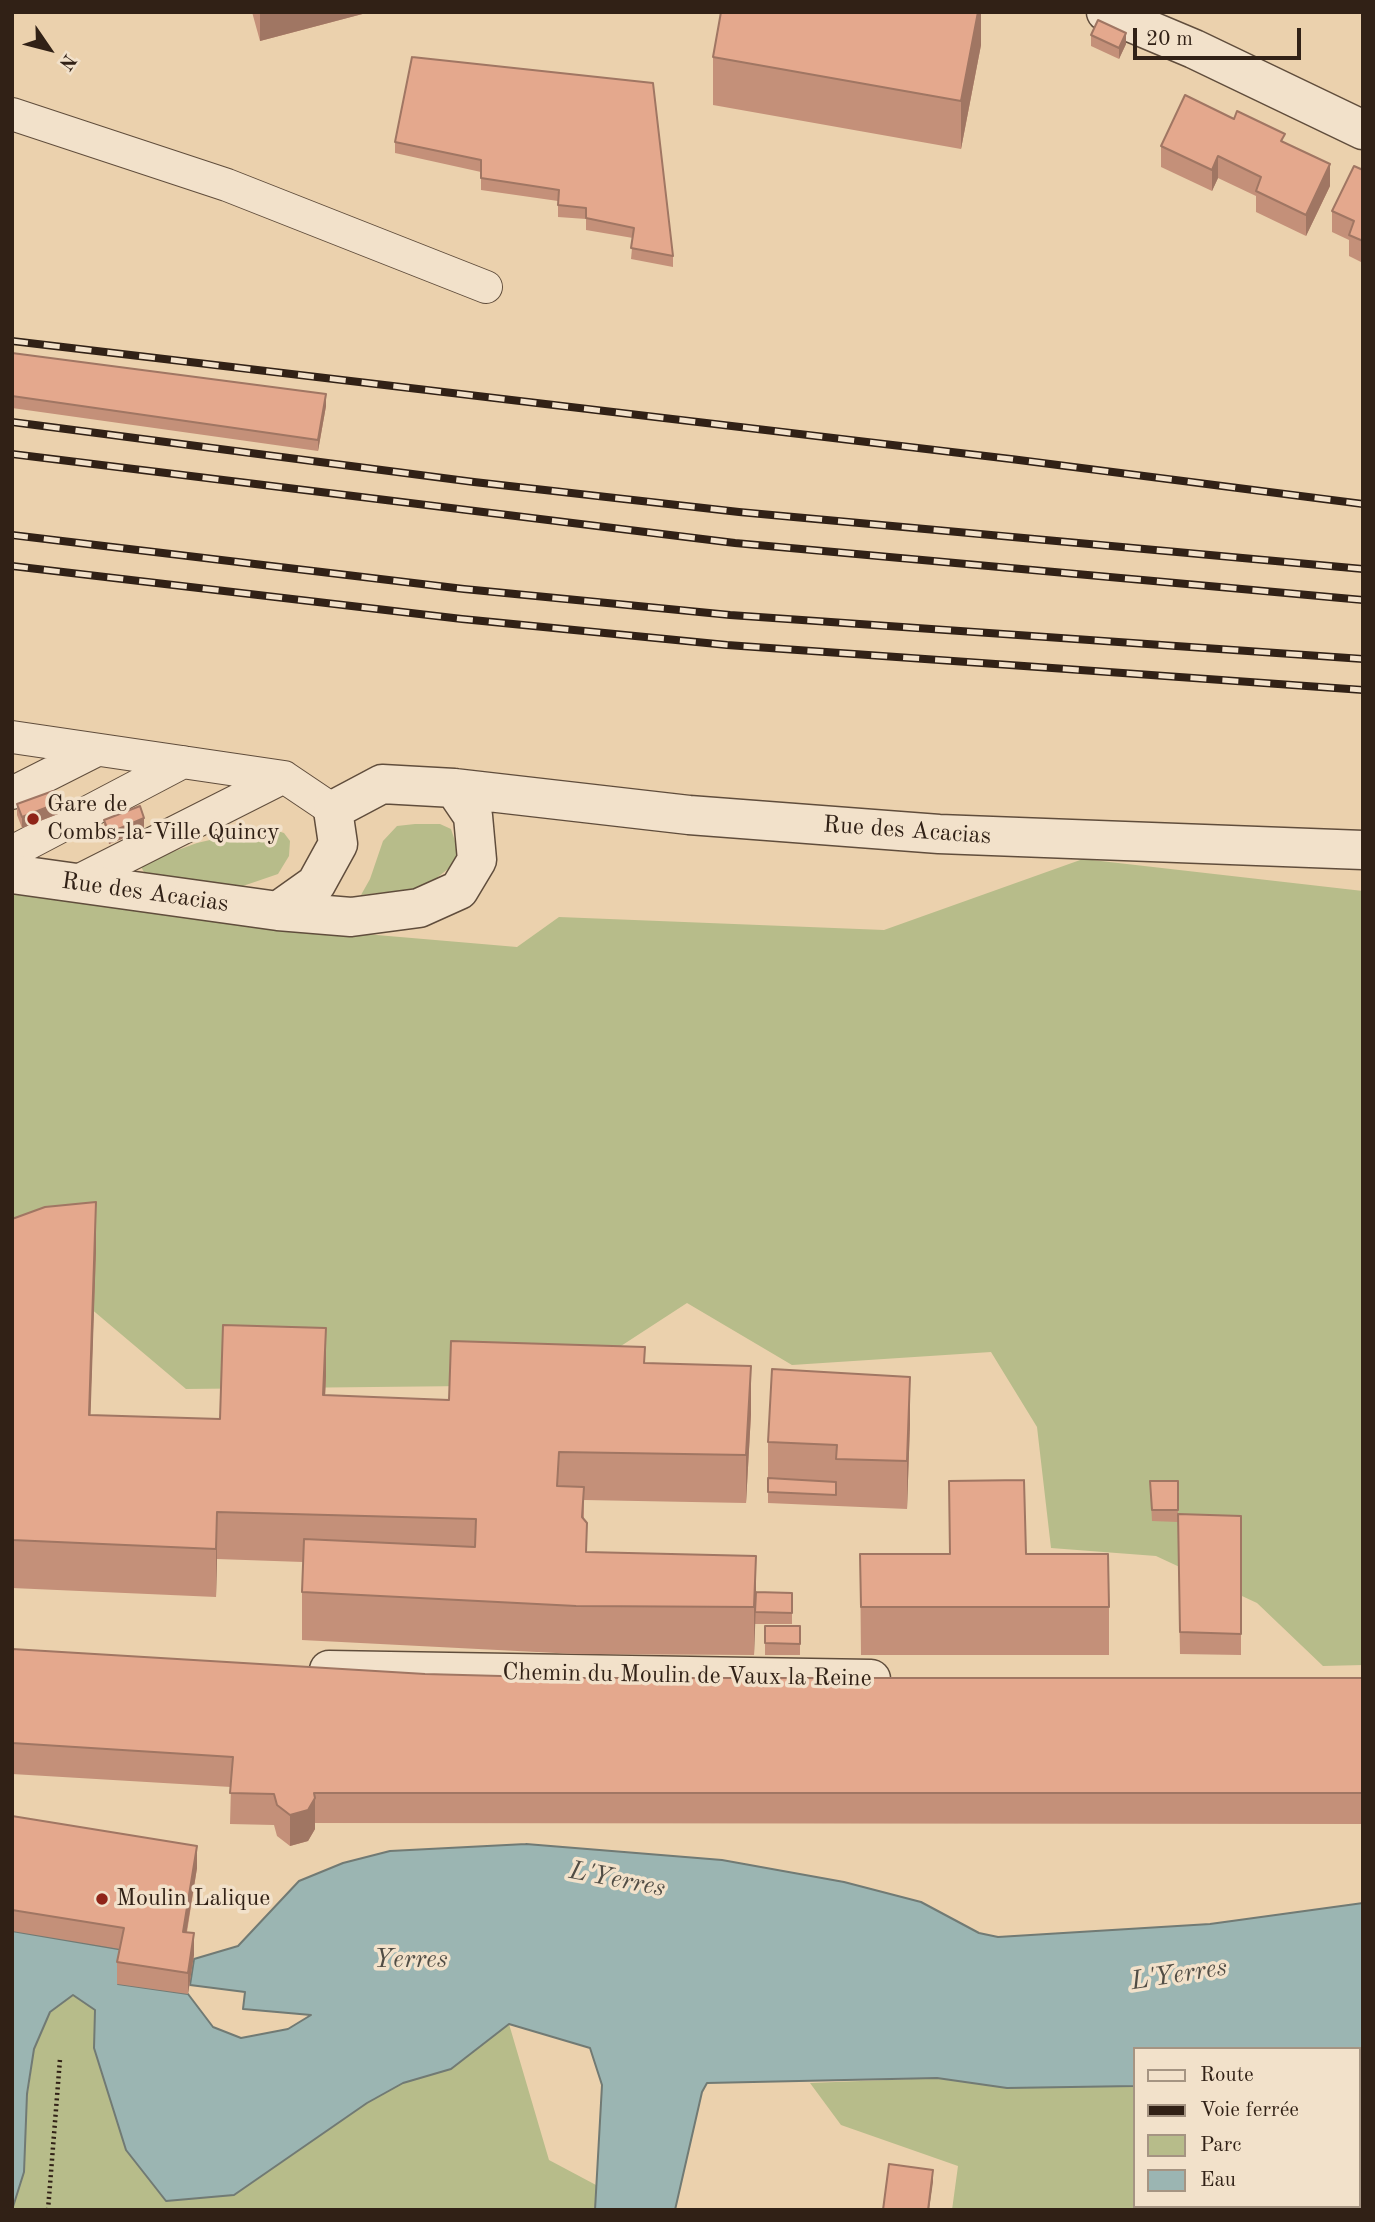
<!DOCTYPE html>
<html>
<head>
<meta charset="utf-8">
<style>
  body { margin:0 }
  #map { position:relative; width:1375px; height:2222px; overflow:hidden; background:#ebd1ad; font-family:"Old Standard TT",serif }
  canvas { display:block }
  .frame { position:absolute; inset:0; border:14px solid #312116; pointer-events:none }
  .legend { position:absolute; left:1133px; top:2047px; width:228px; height:161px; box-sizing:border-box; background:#f2e1ca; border:2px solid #a59482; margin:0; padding:9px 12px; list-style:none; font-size:21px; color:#312116 }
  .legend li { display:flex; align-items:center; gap:14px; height:35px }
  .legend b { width:35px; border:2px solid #a59482 }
  .north { position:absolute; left:14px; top:14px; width:70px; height:70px; -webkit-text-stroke:5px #f2e1ca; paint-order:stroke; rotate:125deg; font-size:19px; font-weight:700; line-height:28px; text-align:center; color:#312116 }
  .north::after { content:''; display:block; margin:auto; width:24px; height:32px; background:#312116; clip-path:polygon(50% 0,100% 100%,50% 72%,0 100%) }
  .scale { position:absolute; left:1133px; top:28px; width:168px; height:32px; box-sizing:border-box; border:4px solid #312116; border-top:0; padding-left:9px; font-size:21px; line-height:24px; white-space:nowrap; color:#312116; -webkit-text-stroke:5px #f2e1ca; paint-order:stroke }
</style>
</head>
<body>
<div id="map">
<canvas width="1375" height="2222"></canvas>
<div class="frame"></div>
<ul class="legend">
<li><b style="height:9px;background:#f2e1ca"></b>Route</li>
<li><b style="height:9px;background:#312116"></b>Voie ferrée</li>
<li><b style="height:19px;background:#b7bc8a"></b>Parc</li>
<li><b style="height:19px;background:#9bb5b2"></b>Eau</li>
</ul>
<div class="north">N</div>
<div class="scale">20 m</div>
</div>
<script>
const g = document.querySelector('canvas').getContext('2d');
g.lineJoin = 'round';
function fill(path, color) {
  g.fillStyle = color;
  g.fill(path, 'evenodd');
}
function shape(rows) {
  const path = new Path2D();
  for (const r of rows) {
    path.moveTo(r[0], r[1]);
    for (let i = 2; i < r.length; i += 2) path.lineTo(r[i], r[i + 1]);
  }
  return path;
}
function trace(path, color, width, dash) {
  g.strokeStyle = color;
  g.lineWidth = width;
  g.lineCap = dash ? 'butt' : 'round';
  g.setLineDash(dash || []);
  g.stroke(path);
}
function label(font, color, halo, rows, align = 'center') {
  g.font = font + ' "Old Standard TT",serif';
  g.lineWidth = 7;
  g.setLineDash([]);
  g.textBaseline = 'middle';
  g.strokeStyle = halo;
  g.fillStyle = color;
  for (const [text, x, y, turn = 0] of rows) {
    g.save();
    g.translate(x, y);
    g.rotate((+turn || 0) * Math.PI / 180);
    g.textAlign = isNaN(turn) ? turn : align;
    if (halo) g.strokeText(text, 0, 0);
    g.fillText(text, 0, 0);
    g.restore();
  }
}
const green = shape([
  [415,824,440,824,451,829,458,850,453,865,429,884,415,889,361,895,370,879,383,841,397,826],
  [271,829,284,833,290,841,289,856,278,874,240,887,144,872,141,867,145,862,197,843,253,830],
  [1083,859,1363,891,1363,1665,1323,1666,1257,1603,1156,1556,1051,1548,1037,1427,991,1352,792,1365,687,1303,561,1385,186,1389,19,1248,12,1256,12,894,283,927,517,947,559,917,884,930],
  [73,1995,95,2009,94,2048,234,2195,367,2103,403,2083,451,2069,509,2024,549,2160,643,2210,12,2210,34,2049,50,2012],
  [1363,2054,1363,2210,952,2210,958,2166,841,2125,810,2083,937,2078,1007,2088,1135,2086,1135,2206,1359,2206,1359,2055]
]);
const water = shape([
  [526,1844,722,1860,844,1882,921,1902,979,1933,998,1937,1210,1924,1363,1903,1363,2054,1359,2055,1359,2049,1135,2049,1135,2086,1007,2088,937,2078,707,2083,702,2092,675,2210,595,2210,602,2085,590,2048,509,2024,451,2069,403,2083,367,2103,234,2195,166,2201,126,2150,94,2048,95,2010,73,1995,50,2012,34,2049,27,2094,24,2172,12,2210,12,1931,124,1950,118,1984,188,1994,213,2027,241,2038,288,2029,311,2015,243,2009,245,1992,190,1985,194,1959,238,1946,299,1881,343,1863,390,1851,526,1844]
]);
const path = shape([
  [48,2210,60,2059]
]);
const lane = shape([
  [12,114,227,185,486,287],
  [12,737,284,777,333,810],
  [12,793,97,750],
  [12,852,183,762],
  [72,884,284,777]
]);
const street = shape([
  [1106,12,1194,49,1363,130],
  [12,874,278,911,316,884,338,844,333,810,382,784,454,788,689,815,939,834,1363,850],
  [278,911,351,917,419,908,459,890,477,860,473,816,454,788],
  [329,1670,871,1679]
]);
const rail = shape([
  [12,341,1011,459,1363,504],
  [12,422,474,482,739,512,1363,569],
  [12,454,735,543,1363,600],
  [12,535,464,589,730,615,1363,659],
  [12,566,462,619,727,645,1363,690]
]);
const wall = shape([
  [252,12,370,12,260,41],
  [981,12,981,45,961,149,713,105,713,57],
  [1091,35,1126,44,1119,59,1091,46],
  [412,57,673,256,673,267,631,259,633,238,586,230,586,219,558,217,558,201,481,190,481,172,395,153,395,142],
  [1285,143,1330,186,1306,236,1256,212,1256,196,1218,178,1212,191,1161,167,1161,146],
  [1363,170,1363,263,1349,256,1349,240,1332,232,1332,211],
  [12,353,326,406,318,451,12,408],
  [17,804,58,814,22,828,17,815],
  [104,820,144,830,109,844,104,831],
  [12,1219,96,1250,90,1415,220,1419,326,1376,325,1395,449,1400,645,1363,751,1414,746,1503,584,1500,584,1519,587,1552,756,1592,792,1593,792,1624,755,1624,755,1617,754,1655,576,1654,302,1640,302,1592,303,1562,217,1559,216,1597,12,1588],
  [910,1424,907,1509,768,1503,768,1442],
  [949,1481,1026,1554,1109,1607,1109,1655,861,1655,860,1554,950,1554],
  [1150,1481,1178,1481,1178,1522,1152,1521],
  [1241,1516,1241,1655,1180,1654,1178,1536],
  [765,1626,800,1626,800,1655,765,1655],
  [12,1649,425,1674,576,1678,1363,1678,1363,1824,315,1823,315,1829,308,1841,290,1846,277,1836,274,1825,230,1824,231,1787,12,1774],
  [12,1816,197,1868,187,1932,194,1955,188,1994,117,1984,117,1962,120,1949,12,1931]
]);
const shadedWall = shape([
  [260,12,370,12,260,41],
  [978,12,981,12,981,45,961,149,961,101],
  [1126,33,1126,44,1119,59,1119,48],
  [1218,156,1218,178,1212,191,1212,170],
  [1330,164,1330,186,1306,236,1306,215],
  [326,394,326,406,318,451,318,440],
  [58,803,58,814,22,828,22,817],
  [144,818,144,830,109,844,109,833],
  [96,1202,96,1250,89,1463,89,1415],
  [326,1328,326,1376,323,1442,323,1395],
  [751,1366,751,1414,746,1503,746,1455],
  [910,1377,910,1424,907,1509,907,1461],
  [217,1512,217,1559,216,1597,216,1549],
  [756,1556,756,1604,754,1655,754,1607],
  [315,1798,315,1829,308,1841,290,1846,290,1815],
  [197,1846,197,1868,183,1953,183,1932],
  [194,1933,194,1955,188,1994,188,1973],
  [933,2170,933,2182,929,2210,928,2210]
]);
const building = shape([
  [721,12,978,12,961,101,713,57,721,12],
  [1098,20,1126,33,1119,48,1091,35,1098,20],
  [412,57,653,83,673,256,631,248,634,228,586,218,586,208,558,205,559,190,481,178,481,160,395,142,412,57],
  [1185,95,1234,119,1237,111,1285,134,1281,141,1330,164,1306,215,1256,191,1261,177,1218,156,1212,170,1161,146,1185,95],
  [1354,166,1363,170,1363,241,1349,235,1354,221,1332,211,1354,166],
  [12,353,326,394,318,440,12,396,12,353],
  [53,791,58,803,22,817,17,804,53,791],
  [140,806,144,818,109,833,104,820,140,806],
  [96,1202,89,1415,220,1419,223,1325,326,1328,323,1395,449,1400,451,1341,645,1347,644,1363,751,1366,746,1455,559,1452,557,1486,584,1487,582,1517,587,1523,586,1552,756,1556,754,1607,576,1606,302,1592,304,1539,475,1547,476,1519,217,1512,216,1549,12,1540,12,1219,45,1207,96,1202],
  [772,1369,910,1377,907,1461,836,1459,837,1445,768,1442,772,1369],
  [768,1478,836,1482,836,1495,768,1492,768,1478],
  [1024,1480,1026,1554,1108,1554,1109,1607,861,1607,860,1554,950,1554,949,1481,1024,1480],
  [1150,1481,1178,1481,1178,1510,1152,1510,1150,1481],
  [1178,1514,1241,1516,1241,1634,1180,1632,1178,1514],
  [756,1592,792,1593,792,1613,755,1612,756,1592],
  [765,1626,800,1626,800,1644,765,1643,765,1626],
  [12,1649,425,1674,576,1678,1363,1678,1363,1793,314,1793,315,1798,308,1810,290,1815,277,1805,274,1794,230,1793,233,1757,12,1743,12,1649],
  [12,1816,197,1846,183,1932,194,1933,188,1973,117,1962,124,1928,12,1910,12,1816],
  [889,2164,933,2170,928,2210,883,2210,889,2164]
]);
const markers = [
  [33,819,7,"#8f2418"],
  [102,1899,7,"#8f2418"]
];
const poiNames = [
  ["Gare de",47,805],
  ["Combs-la-Ville Quincy",47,833],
  ["Moulin Lalique",116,1899]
];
const streetNames = [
  ["Rue des Acacias",907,831,4],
  ["Rue des Acacias",145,893,8],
  ["Chemin du Moulin de Vaux la Reine",687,1676,1]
];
const waterNames = [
  ["L'Yerres",617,1880,11],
  ["Yerres",411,1960],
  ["L'Yerres",1179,1975,-9]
];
fill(green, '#b7bc8a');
fill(water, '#9bb5b2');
trace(water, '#717a74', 2);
trace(lane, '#604d3c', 34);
trace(street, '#604d3c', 41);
trace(path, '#312116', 4.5, [2, 3.5]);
trace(lane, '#f2e1ca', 32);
trace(street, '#f2e1ca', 38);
trace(rail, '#312116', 8);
trace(rail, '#f2e1ca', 5, [16]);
fill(wall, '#c49079');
fill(shadedWall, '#a07663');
fill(building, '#e4a88d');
trace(building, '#a07663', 2);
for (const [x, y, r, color] of markers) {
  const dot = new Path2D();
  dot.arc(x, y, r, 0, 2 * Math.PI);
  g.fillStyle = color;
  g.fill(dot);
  trace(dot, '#f2e1ca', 2.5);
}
label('24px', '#312116', '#f2e1ca', poiNames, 'left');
label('24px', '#312116', '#f2e1ca', streetNames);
label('italic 26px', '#514d45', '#f2e1ca', waterNames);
</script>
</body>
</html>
